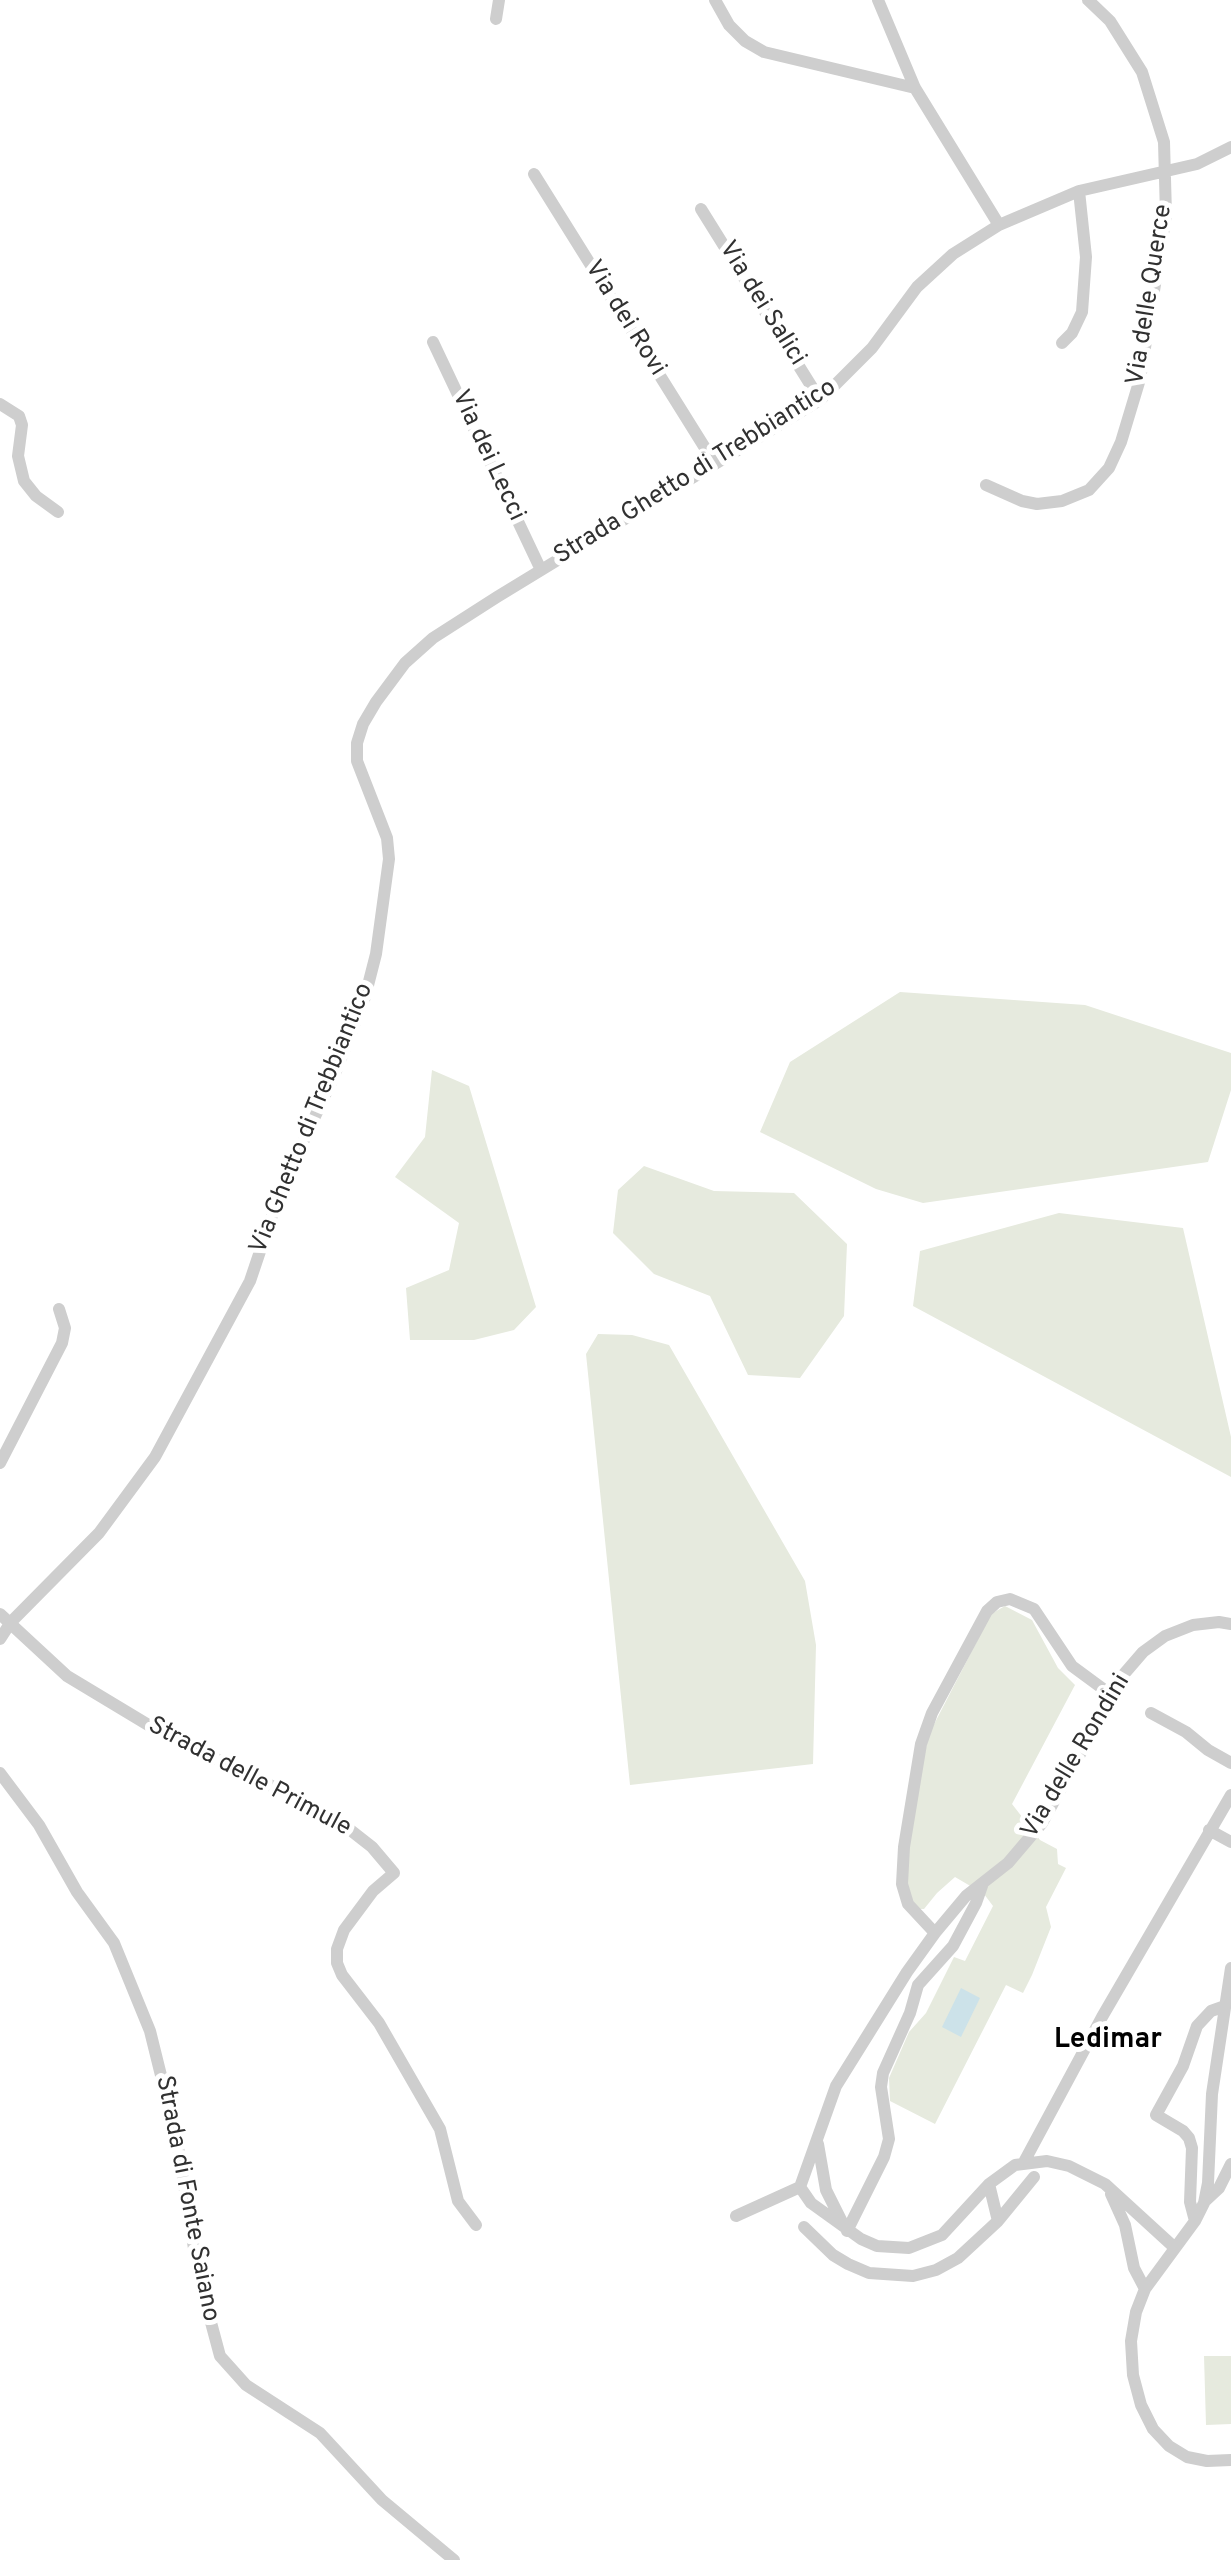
<!DOCTYPE html>
<html>
<head>
<meta charset="utf-8">
<style>
  body { margin:0 }
  canvas { display:block; background:#fff }
</style>
</head>
<body>
<canvas width="1231" height="2560"></canvas>
<script>
const g = document.querySelector('canvas').getContext('2d');
g.lineJoin = 'round';
function fill(path, color) {
  g.fillStyle = color;
  g.fill(path, 'evenodd');
}
function shape(rows) {
  const path = new Path2D();
  for (const r of rows) {
    path.moveTo(r[0], r[1]);
    for (let i = 2; i < r.length; i += 2) path.lineTo(r[i], r[i + 1]);
  }
  return path;
}
function trace(path, color, width, dash) {
  g.strokeStyle = color;
  g.lineWidth = width;
  g.lineCap = dash ? 'butt' : 'round';
  g.setLineDash(dash || []);
  g.stroke(path);
}
function label(font, color, halo, rows, align = 'center') {
  g.font = font + ' Overpass,sans-serif';
  g.lineWidth = 10;
  g.setLineDash([]);
  g.textBaseline = 'middle';
  g.strokeStyle = halo;
  g.fillStyle = color;
  for (const [text, x, y, turn = 0] of rows) {
    g.save();
    g.translate(x, y);
    g.rotate((+turn || 0) * Math.PI / 180);
    g.textAlign = isNaN(turn) ? turn : align;
    if (halo) g.strokeText(text, 0, 0);
    g.fillText(text, 0, 0);
    g.restore();
  }
}
const green = shape([
  [900,992,1085,1005,1231,1053,1231,1090,1208,1162,923,1203,876,1189,760,1132,790,1062],
  [432,1070,469,1086,536,1307,514,1330,474,1340,410,1340,406,1288,449,1270,459,1223,395,1177,425,1137],
  [644,1166,714,1191,794,1193,847,1244,844,1316,800,1378,748,1375,710,1296,654,1274,613,1233,618,1190],
  [1059,1213,1183,1228,1231,1437,1231,1477,913,1306,920,1251],
  [598,1334,632,1335,669,1345,805,1581,816,1645,813,1764,630,1785,586,1354],
  [1005,1606,1032,1620,1058,1668,1075,1685,1012,1804,1040,1840,1057,1849,1058,1864,1066,1868,1046,1907,1051,1927,1032,1975,1023,1993,1006,1985,935,2124,890,2101,889,2078,909,2032,926,2013,954,1957,965,1961,993,1906,984,1894,955,1877,937,1893,924,1909,915,1909,906,1889,907,1854,928,1736,991,1614],
  [1204,2356,1231,2356,1231,2424,1206,2425]
]);
const water = shape([
  [961,1988,980,1998,961,2037,942,2027]
]);
const street = shape([
  [715,0,729,25,745,41,764,52,915,88],
  [878,0,915,88,999,225],
  [496,19,499,0],
  [534,174,715,464],
  [701,209,820,400],
  [433,342,541,570],
  [1062,343,1072,333,1082,312,1086,257,1079,191],
  [0,404,19,416,22,425,18,456,24,481,36,496,58,512],
  [986,485,1022,501,1037,504,1062,501,1089,490,1109,468,1121,442,1140,379,1166,215,1164,142,1142,72,1110,21,1088,0],
  [0,1463,62,1343,65,1328,59,1309],
  [0,1614,67,1676,155,1729,288,1794,349,1829,372,1847,394,1873,373,1891,344,1930,337,1949,337,1963,342,1975,379,2023,440,2129,458,2201,476,2225],
  [0,1639,11,1622,99,1533,155,1457,250,1281,281,1189,334,1076,365,997,376,954,389,859,387,838,357,761,357,743,363,724,376,702,405,663,433,638,497,597,820,400,872,348,917,287,953,254,999,225,1079,191,1197,164,1231,147],
  [1151,1713,1186,1732,1208,1750,1231,1763],
  [0,1773,39,1825,77,1892,114,1943,150,2031,177,2140,198,2274,220,2356,246,2385,320,2433,382,2500,454,2560],
  [1209,1830,1231,1842],
  [935,1933,908,1904,902,1884,904,1847,921,1744,932,1713,987,1611,997,1602,1010,1599,1034,1609,1072,1666,1110,1694],
  [1231,1968,1212,2094,1208,2183,1204,2203,1195,2221,1145,2289,1136,2312,1131,2341,1133,2375,1141,2405,1153,2429,1169,2446,1187,2457,1207,2461,1231,2460],
  [818,2144,826,2190,843,2224],
  [1024,2162,1102,2017,1231,1795],
  [989,2184,998,2221],
  [1111,2194,1125,2225,1134,2268,1145,2289],
  [1205,2201,1219,2188,1231,2164],
  [736,2216,800,2187],
  [1195,2221,1190,2202,1192,2148,1189,2138,1183,2131,1156,2115,1183,2066,1197,2026,1211,2011,1225,2006],
  [804,2227,833,2255,848,2264,869,2273,913,2276,936,2270,958,2258,998,2221,1034,2177],
  [847,2231,884,2157,889,2139,881,2087,883,2073,910,2013,918,1985,953,1946,976,1903,982,1886],
  [1175,2248,1105,2184,1069,2166,1047,2161,1015,2165,989,2184,942,2235,909,2248,877,2246,861,2239,811,2203,800,2187,836,2086,907,1972,935,1933,966,1896,1008,1863,1042,1823,1124,1674,1143,1652,1165,1636,1193,1625,1219,1622,1231,1624]
]);
const streetNames = [
  ["Via delle Querce",1151,295,-81],
  ["Via dei Salici",761,304,58],
  ["Via dei Rovi",624,319,58],
  ["Via dei Lecci",487,456,65],
  ["Strada Ghetto di Trebbiantico",696,473,-32],
  ["Via Ghetto di Trebbiantico",313,1119,-68],
  ["Via delle Rondini",1077,1757,-59],
  ["Strada delle Primule",249,1778,28],
  ["Strada di Fonte Saiano",186,2199,79]
];
const neighbourhoodNames = [
  ["Ledimar",1108,2041]
];
fill(green, '#e6eade');
fill(water, '#cce2e9');
trace(street, '#cecece', 12);
label('25px', '#313131', '#fff', streetNames);
label('bold 28px', '#000', '#fff', neighbourhoodNames);
</script>
</body>
</html>
